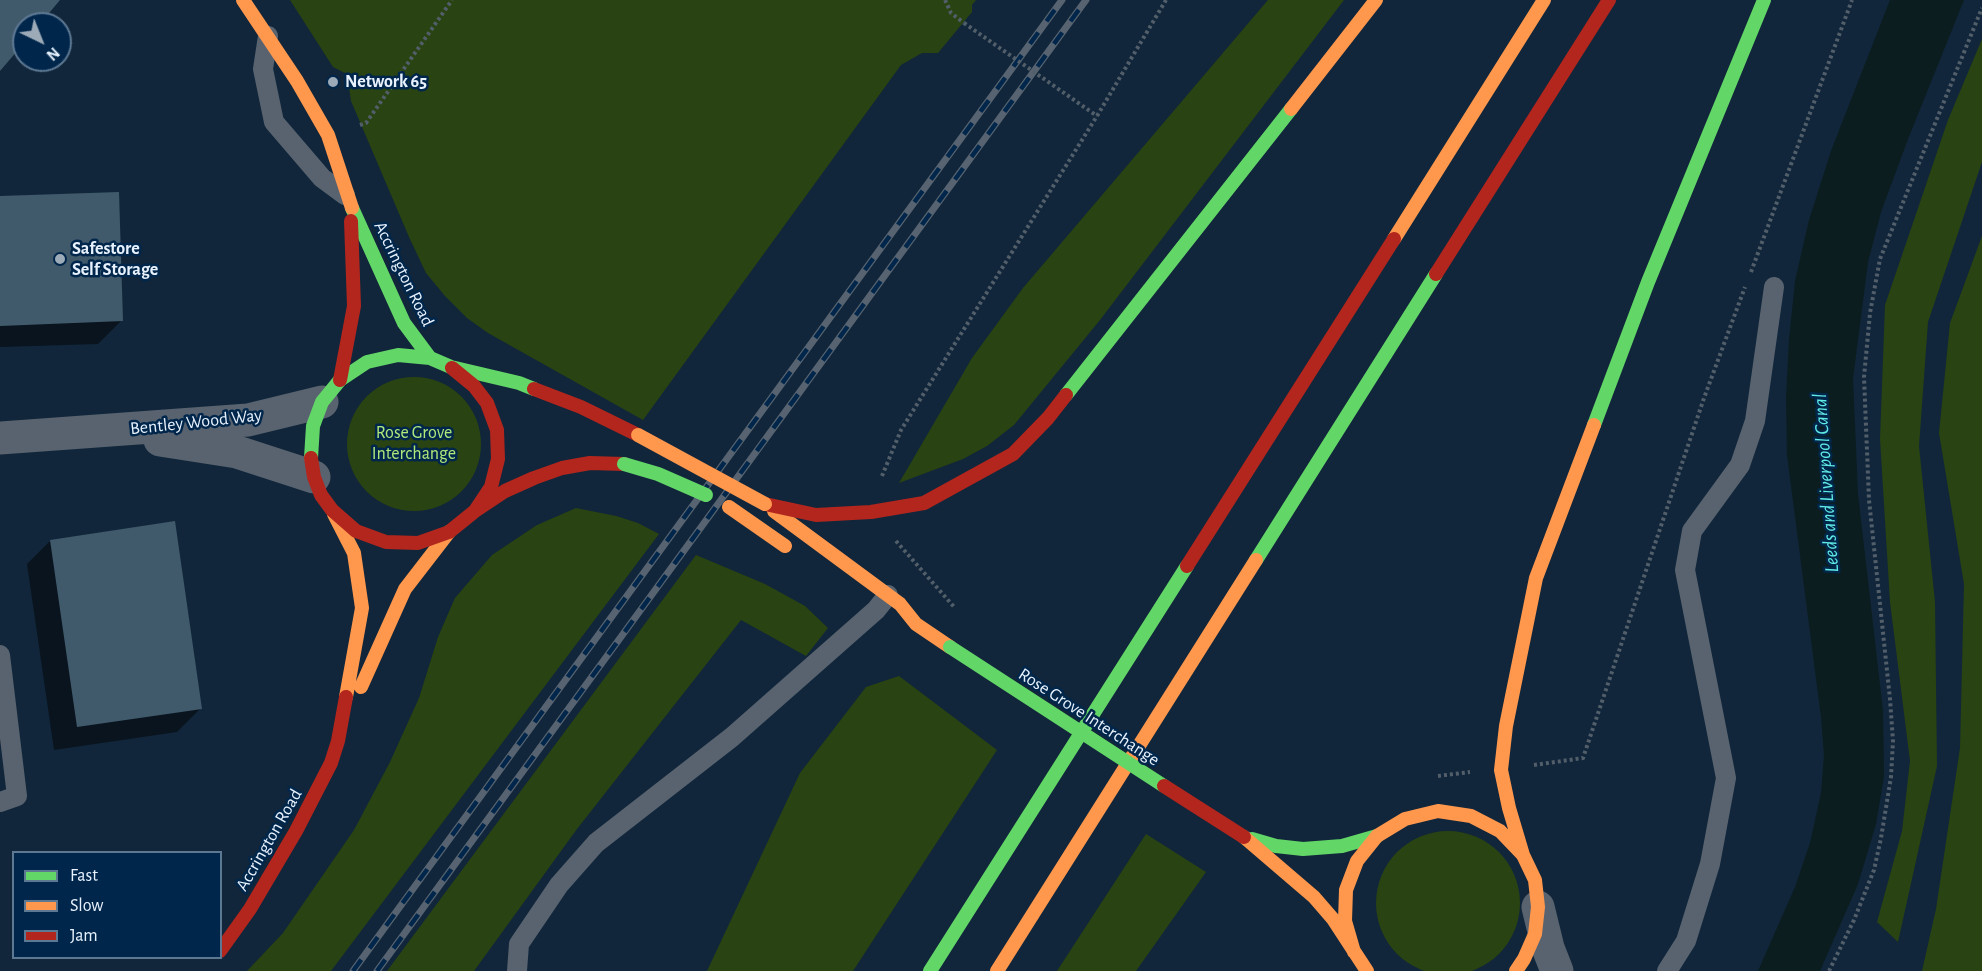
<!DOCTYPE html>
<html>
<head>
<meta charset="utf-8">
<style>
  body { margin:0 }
  #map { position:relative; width:1982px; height:971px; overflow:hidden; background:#11263a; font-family:"Alegreya Sans",sans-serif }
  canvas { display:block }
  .legend { position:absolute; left:12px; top:851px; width:210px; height:108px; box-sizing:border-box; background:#00274b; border:2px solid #5d7893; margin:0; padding:8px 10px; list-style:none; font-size:18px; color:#e8f2fe }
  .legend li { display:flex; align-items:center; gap:12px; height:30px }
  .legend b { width:30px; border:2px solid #5d7893 }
  .north { position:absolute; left:12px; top:12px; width:60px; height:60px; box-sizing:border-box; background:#00274b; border:2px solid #5d7893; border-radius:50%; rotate:137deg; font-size:16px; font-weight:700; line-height:24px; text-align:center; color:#e8f2fe }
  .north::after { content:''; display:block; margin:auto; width:21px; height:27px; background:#9dabb9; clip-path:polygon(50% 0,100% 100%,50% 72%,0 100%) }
</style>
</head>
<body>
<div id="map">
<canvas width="1982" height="971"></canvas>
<ul class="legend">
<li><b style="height:8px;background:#63d668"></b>Fast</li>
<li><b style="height:8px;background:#ff974d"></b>Slow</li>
<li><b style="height:8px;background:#b3261e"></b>Jam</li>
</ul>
<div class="north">N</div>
</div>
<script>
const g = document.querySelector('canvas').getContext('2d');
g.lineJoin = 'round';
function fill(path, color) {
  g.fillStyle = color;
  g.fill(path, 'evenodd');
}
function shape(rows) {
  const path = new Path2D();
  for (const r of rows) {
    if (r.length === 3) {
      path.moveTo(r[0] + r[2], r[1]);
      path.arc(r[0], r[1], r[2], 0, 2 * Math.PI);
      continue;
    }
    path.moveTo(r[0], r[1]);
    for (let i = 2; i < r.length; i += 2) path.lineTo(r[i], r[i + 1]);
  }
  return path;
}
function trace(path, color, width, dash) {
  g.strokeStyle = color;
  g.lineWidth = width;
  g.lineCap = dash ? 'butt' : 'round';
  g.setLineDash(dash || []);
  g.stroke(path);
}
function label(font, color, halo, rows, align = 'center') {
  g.font = font + ' "Alegreya Sans",sans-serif';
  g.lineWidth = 5;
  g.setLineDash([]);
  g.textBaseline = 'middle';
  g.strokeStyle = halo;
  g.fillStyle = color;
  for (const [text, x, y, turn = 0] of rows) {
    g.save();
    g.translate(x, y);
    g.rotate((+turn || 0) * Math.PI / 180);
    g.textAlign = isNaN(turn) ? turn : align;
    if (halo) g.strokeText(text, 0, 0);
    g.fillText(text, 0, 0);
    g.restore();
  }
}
const green = shape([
  [290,0,976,0,972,5,972,12,938,53,922,53,901,65,643,420,488,333,467,318,445,296,426,273,409,237,351,101,347,74,333,67],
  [1268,0,1344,0,1100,320,1014,425,987,446,963,459,899,483,972,358,1023,288],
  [1982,39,1982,162,1928,322,1919,446,1935,602,1937,766,1898,942,1877,922,1902,831,1910,761,1890,602,1880,439,1885,305,1948,120],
  [1982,236,1982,971,1922,971,1936,909,1960,748,1964,584,1939,433,1950,323],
  [414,444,67],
  [576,508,616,516,638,523,659,534,331,971,247,971,283,933,354,830,390,762,419,698,438,637,455,598,492,555,537,525],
  [696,555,765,584,805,606,828,628,806,656,741,620,577,829,474,971,387,971],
  [899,676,997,750,853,971,707,971,800,773,866,687],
  [1448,903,72],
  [1146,834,1206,872,1136,971,1057,971]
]);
const water = shape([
  [1890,0,1964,0,1908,139,1881,212,1868,262,1853,379,1858,494,1883,711,1884,776,1876,824,1858,884,1820,971,1758,971,1795,887,1810,843,1821,793,1824,755,1821,717,1787,455,1786,397,1789,340,1795,281,1809,220,1831,151]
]);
const shadow = shape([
  [0,198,122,320,98,344,0,347],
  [50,541,200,709,177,732,54,750,27,564]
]);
const building = shape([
  [0,0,60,0,40,24,24,24,24,43,0,71],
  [119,192,123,321,0,326,0,196],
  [175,521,202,709,77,727,50,540]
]);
const path = shape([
  [945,0,951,13,964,23],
  [360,125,366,123,452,0],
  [1751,272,1852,0],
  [882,476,901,430,1097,116,1166,0],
  [896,541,955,608],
  [1534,765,1583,758,1704,398,1745,287],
  [1438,776,1470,772],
  [1829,971,1854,920,1874,870,1881,838,1891,777,1893,741,1890,699,1869,500,1864,377,1870,313,1880,259,1982,8]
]);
const lane = shape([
  [268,36,263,69,274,122,322,178,345,195],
  [0,655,17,796,0,802],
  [517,971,519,944,559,885,596,843,732,737,876,610,888,595],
  [1667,971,1686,941,1710,864,1726,778,1685,570,1692,531,1740,465,1755,421,1774,287]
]);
const street = shape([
  [0,438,248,420,322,402],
  [160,440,237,452,314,477],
  [1538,907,1548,948,1557,971]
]);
const fast = shape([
  [352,208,404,323,430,358],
  [1066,395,1291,109],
  [1594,425,1648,282,1764,0],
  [311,458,313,426,322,402,340,380,367,362,398,355,430,358,451,367,519,383,534,389],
  [1256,560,1436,274],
  [1252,839,1276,846,1303,849,1342,846,1377,836],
  [930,971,1187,566]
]);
const slow = shape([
  [243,0,297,81,328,135,352,208],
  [1291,109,1376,0],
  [1394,239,1544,0],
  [729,507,785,546],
  [774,511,900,604,916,624,950,647],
  [334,514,354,553,362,608,346,697],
  [361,687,405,589,449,532],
  [1244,837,1314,897,1333,919,1367,971],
  [1523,855,1509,808,1501,770,1506,726,1536,578,1594,425],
  [1354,952,1345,921,1346,890,1357,861,1377,836,1405,819,1438,811,1471,816,1500,831,1523,855,1535,880,1538,907,1535,934,1524,959,1516,971],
  [997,971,1256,560]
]);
const jam = shape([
  [1436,274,1609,0],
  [452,368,474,386,487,403,497,430,498,459,491,487,475,511],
  [340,380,354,306,351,221],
  [534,389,581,407,638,435],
  [311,458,314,477,321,495,332,510,356,531,386,542,418,543,449,532,475,511,505,491,534,478,562,468,590,463,624,464],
  [765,504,816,515,871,512,924,503,1013,454,1048,418,1066,395],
  [1187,566,1394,239],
  [220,951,250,909,296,831,331,763,338,741,346,697]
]);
const rail = shape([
  [353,971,1062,0],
  [377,971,1086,0]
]);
const pathBridge = shape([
  [964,23,1097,116]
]);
const fastBridge = shape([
  [624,464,658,474,706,495],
  [950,647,1164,786]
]);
const slowBridge = shape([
  [638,435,765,504]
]);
const jamBridge = shape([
  [1164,786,1244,837]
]);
const markers = [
  [333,82,6,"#9dabb9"],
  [60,259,6,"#9dabb9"]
];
const poiNames = [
  ["Network 65",345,82],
  ["Safestore",72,249],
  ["Self Storage",72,270]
];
const streetNames = [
  ["Accrington Road",404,274,64],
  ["Bentley Wood Way",196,422,-6],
  ["Rose Grove Interchange",1089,717,33],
  ["Accrington Road",269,840,-60]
];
const parkNames = [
  ["Rose Grove",414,433],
  ["Interchange",414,454]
];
const waterNames = [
  ["Leeds and Liverpool Canal",1826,483,-94]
];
fill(green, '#294312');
fill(water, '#0b1d1e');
fill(shadow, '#0007');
fill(building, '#415a6b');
trace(path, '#525f6b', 4, [3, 3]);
trace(lane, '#58636f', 20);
trace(street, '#58636f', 33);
trace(fast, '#63d668', 14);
trace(slow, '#ff974d', 14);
trace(jam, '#b3261e', 14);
trace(rail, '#576370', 7);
trace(rail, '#00274b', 4.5, [14]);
trace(pathBridge, '#525f6b', 4, [3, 3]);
trace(fastBridge, '#63d668', 14);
trace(slowBridge, '#ff974d', 14);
trace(jamBridge, '#b3261e', 14);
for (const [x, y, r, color] of markers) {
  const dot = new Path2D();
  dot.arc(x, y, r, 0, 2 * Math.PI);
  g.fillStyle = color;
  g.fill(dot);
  trace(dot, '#00274b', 2);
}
label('bold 18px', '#e8f2fe', '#00274b', poiNames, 'left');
label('18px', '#e8f2fe', '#00274b', streetNames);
label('18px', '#b1e87a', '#00274b', parkNames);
label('italic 20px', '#60ece5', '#00274b', waterNames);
</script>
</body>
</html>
